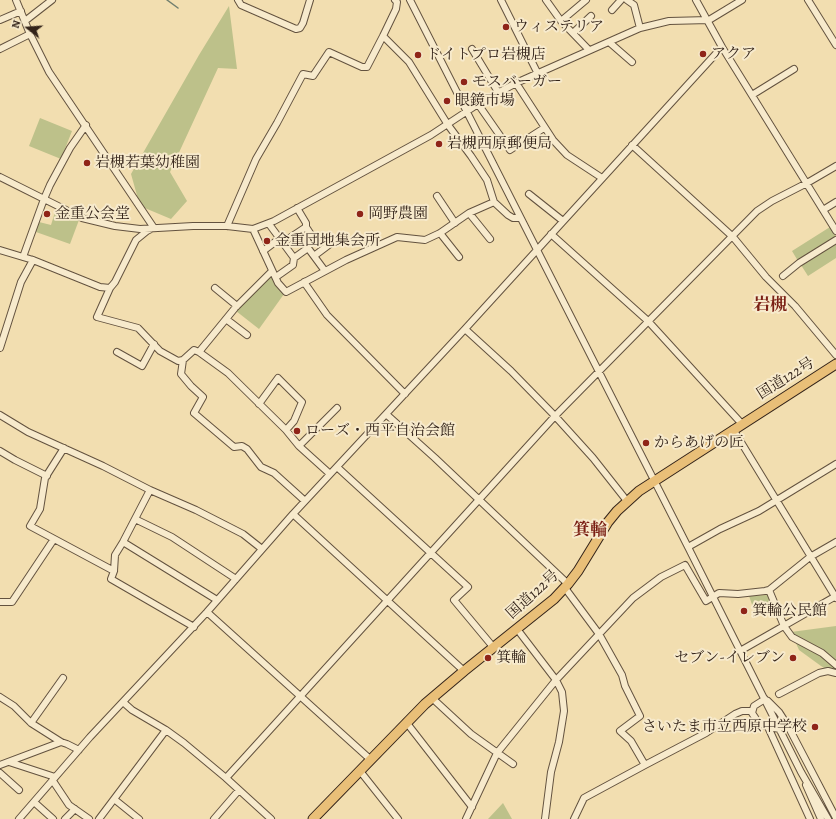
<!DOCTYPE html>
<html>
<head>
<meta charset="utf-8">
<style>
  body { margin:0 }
  #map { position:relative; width:836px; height:819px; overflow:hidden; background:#f2deb0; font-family:Alegreya,serif }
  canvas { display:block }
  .north { position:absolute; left:8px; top:8px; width:40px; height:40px; -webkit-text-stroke:3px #f7eacc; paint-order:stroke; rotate:287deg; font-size:11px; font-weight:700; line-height:16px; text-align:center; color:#332319 }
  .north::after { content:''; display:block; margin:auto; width:14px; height:18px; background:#332319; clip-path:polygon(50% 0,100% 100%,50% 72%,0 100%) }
</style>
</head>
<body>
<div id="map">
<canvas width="836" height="819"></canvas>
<div class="north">N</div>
</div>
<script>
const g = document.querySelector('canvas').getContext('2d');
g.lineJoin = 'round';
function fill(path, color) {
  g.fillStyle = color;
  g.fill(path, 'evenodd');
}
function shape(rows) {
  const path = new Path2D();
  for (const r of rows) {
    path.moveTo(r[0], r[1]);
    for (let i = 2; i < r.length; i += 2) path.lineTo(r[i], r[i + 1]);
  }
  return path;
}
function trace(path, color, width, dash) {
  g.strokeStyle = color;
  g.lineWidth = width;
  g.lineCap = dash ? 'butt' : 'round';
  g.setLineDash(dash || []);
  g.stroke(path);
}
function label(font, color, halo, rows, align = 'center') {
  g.font = font + ' Alegreya,"Noto Serif JP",serif';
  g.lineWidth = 4;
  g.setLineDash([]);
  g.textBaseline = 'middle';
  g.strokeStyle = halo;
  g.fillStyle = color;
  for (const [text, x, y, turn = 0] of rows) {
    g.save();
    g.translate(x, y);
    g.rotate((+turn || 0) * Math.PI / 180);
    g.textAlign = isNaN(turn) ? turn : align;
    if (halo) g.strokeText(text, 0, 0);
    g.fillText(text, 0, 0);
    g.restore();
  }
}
const green = shape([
  [229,6,237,69,218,68,170,172,187,201,171,219,140,206,131,174,199,55],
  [40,118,72,131,61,159,29,146],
  [56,209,79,220,70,244,36,232,39,222,51,225],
  [830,227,836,237,798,261,792,251],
  [836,243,836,258,808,276,801,265],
  [270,276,273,277,284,294,259,329,236,311],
  [768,595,775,613,756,616,749,596],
  [836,626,836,675,821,666,799,650,791,632],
  [503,803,512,819,488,819]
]);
const stream = shape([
  [167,0,178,8]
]);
const minor = shape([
  [16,0,30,34,49,72,154,228],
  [238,0,241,5,296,29,300,28,303,23,310,0],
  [410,0,688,547,801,772,828,819],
  [501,0,538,74],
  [546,0,561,21,589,50],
  [627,0,634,5,640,28],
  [696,0,722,47,836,231],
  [808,0,836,45],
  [612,10,621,0],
  [0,20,21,11],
  [25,21,52,0],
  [561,21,586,0],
  [573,33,591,16],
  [383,36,409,62,448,125,471,156,487,180,494,202,508,215,513,218,520,218],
  [609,42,632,62],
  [0,49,30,34],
  [472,49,498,92],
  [516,83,553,140,567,155,602,178],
  [752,95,794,69],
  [478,104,510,150,544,128],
  [632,145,733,237,766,277,795,306,836,355],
  [0,177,82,218,115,226,140,229,193,226,227,226,253,229,274,221,431,135,478,104,516,83,640,28,669,21,709,20,742,0],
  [529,194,563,221],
  [437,196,455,223],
  [297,208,306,223,306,227,310,233,308,248,325,271],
  [823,210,836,202],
  [469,213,490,239],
  [269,224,294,258,293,265,276,277],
  [227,226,256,159,277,123,303,74,313,76,329,52,362,67,367,67,383,36,396,9,397,2,395,0],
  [151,229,147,231,136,240,115,282,110,288,97,317,138,328,160,351,178,361,183,360,194,350,199,352,228,373,286,430,299,446,330,474],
  [253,229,278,283,286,292,346,260,397,237,425,240,440,233,469,213,494,202],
  [440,233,459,257],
  [551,234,648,321,742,424],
  [282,243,306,227],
  [0,250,33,260,100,287,110,288],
  [263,251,279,239],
  [314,256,334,241],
  [23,257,44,199,50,185,70,148,86,125],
  [294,258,308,248],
  [783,276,799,263,836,240],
  [304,282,327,315,405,394],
  [215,288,237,306],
  [226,319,247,335],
  [465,329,511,371,555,416,593,458,627,501],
  [0,348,21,282,33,260],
  [117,352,142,366,154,344],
  [199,352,235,308,272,271],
  [183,360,181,374,191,386,203,397,194,413,234,447,242,446,247,449,261,467,274,473,305,501],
  [259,404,278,378,302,402,294,421,286,430],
  [386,414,435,458,568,584],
  [0,415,28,432,103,466,150,490,196,510,243,534,262,549],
  [733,429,836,598],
  [299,446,337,408],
  [64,448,45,478,40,509,30,526,114,571],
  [0,451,15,460,47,476],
  [337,467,468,587,454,600,494,648],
  [150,490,123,542,115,555,114,571,111,579,194,627],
  [293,514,464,671],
  [135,519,172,537,236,579],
  [123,542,217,600],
  [688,547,720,529,759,511,836,464],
  [565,588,599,634,622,675,625,686,640,716,620,731,631,741,645,765],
  [769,590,784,626,792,637,822,653,836,665],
  [0,602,12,602,54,539],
  [207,612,371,760],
  [517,629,556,680,562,692,564,711,559,742,551,772,545,819],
  [740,651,836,596],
  [779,694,819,673,828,671,836,673],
  [0,697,14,706,31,723,61,742,67,744,79,750],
  [432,698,471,734,513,764],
  [765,699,754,706,752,713,758,722,763,725,768,727,780,729],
  [768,701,779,712,788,726,836,818],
  [123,702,132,710,166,730,184,743,226,778,271,819],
  [406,722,472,807],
  [31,723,63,678],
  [768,727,810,819],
  [9,762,55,777],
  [0,765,61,742],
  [360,771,398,819],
  [0,773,19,790],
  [226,778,555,416,757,211,772,201,807,183,836,166],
  [53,781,69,805,89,819],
  [806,785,821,819],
  [114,799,139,819],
  [34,802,53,819],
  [19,819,90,737,207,612,293,514,465,329,722,47],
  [65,819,75,809],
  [99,819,166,730],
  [214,819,239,790],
  [466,819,497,753,556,680,633,598,661,577,685,565,706,601,719,593,738,594,765,591,769,590,810,557,836,542],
  [574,819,584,798,645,765,706,733,735,714,742,711,752,711]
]);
const highway = shape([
  [313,819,425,704,464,671,554,599,568,584,578,571,608,522,617,511,639,491,836,364]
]);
const markers = [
  [506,27,4,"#8f2418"],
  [703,54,4,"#8f2418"],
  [418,55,4,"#8f2418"],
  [464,82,4,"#8f2418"],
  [447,101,4,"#8f2418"],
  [439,144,4,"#8f2418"],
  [87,163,4,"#8f2418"],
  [47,214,4,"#8f2418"],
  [360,214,4,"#8f2418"],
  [267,241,4,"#8f2418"],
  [297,431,4,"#8f2418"],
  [646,443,4,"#8f2418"],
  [744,611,4,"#8f2418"],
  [488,658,4,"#8f2418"],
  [793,658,4,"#8f2418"],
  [815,727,4,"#8f2418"]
];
const poiNames = [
  ["ウィステリア",514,27],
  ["アクア",711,54],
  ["ドイトプロ岩槻店",426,55],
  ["モスバーガー",472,82],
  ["眼鏡市場",455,101],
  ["岩槻西原郵便局",447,144],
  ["岩槻若葉幼稚園",95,163],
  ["金重公会堂",55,214],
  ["岡野農園",368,214],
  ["金重団地集会所",275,241],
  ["ローズ・西平自治会館",305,431],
  ["からあげの匠",654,443],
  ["箕輪公民館",752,611],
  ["箕輪",496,658],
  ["セブン-イレブン",785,658,"right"],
  ["さいたま市立西原中学校",807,727,"right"]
];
const streetNames = [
  ["国道122号",786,379,-32],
  ["国道122号",533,595,-42]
];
const quarterNames = [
  ["岩槻",770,306],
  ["箕輪",590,531]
];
fill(green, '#bdc18a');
trace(stream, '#717f6f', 1.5);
trace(minor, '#63523f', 8);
trace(highway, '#332319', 11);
trace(minor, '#f7eacc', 6);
trace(highway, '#e9bf78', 9);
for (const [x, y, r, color] of markers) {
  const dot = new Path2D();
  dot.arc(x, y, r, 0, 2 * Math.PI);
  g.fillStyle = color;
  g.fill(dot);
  trace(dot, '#f7eacc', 1.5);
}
label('15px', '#332319', '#f7eacc', poiNames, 'left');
label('15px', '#332319', '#f7eacc', streetNames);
label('bold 17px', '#7a1f14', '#f7eacc', quarterNames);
</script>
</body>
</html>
